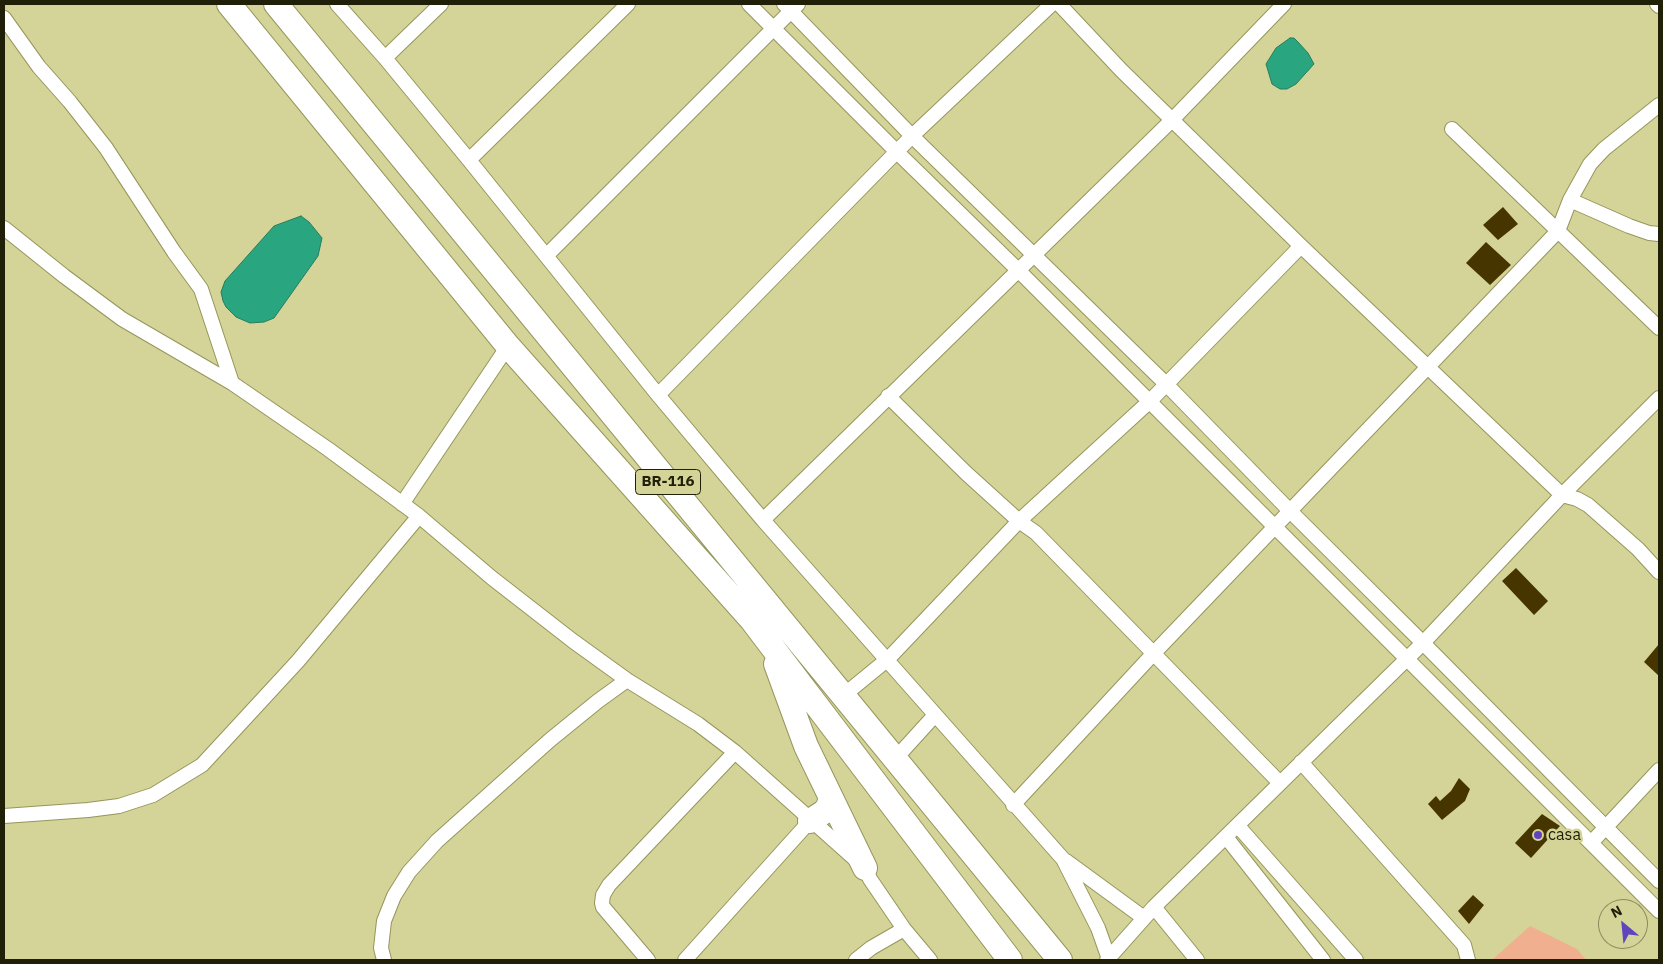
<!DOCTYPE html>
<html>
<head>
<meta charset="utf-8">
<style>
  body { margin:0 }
  #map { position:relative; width:1663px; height:964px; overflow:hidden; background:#d4d498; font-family:"IBM Plex Sans",sans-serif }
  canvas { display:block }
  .frame { position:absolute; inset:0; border:5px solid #202008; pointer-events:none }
  .north { position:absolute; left:1598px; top:899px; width:50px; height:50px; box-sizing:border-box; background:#d4d498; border:1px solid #8c8c5e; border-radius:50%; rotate:332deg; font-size:14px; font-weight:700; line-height:20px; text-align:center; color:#202008 }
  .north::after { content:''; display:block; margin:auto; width:18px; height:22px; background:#6044bd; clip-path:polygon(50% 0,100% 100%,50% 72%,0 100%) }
</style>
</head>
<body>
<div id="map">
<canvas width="1663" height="964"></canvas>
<div class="frame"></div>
<div class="north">N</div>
</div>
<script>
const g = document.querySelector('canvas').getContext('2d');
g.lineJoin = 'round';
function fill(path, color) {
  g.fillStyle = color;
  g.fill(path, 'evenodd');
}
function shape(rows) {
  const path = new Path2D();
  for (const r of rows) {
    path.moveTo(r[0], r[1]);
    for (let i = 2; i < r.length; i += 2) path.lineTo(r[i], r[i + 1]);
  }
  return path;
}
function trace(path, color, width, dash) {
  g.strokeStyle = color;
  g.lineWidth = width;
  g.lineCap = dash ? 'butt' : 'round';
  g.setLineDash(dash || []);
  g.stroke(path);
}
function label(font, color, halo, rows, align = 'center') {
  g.font = font + ' "IBM Plex Sans",sans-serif';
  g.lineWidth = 5;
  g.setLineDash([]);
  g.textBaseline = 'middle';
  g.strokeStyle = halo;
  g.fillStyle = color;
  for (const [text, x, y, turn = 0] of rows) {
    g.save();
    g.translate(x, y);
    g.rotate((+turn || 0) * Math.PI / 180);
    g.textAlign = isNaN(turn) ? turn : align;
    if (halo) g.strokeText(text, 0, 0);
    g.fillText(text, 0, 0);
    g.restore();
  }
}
const green = shape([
  [1530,926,1577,949,1586,960,1492,960]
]);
const water = shape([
  [1290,38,1294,38,1298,42,1308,53,1314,64,1296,84,1287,89,1280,89,1272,84,1266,64,1276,48,1290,38],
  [301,216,309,222,322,238,318,256,274,318,264,322,250,323,236,317,226,307,223,301,221,292,225,281,274,226,301,216]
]);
const building = shape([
  [1503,207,1518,224,1498,240,1483,225],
  [1486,242,1511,265,1490,285,1466,263],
  [1516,568,1548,601,1534,615,1502,581],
  [1659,644,1659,676,1644,662],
  [1459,778,1470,789,1465,801,1442,820,1428,804,1436,796,1440,801,1451,791],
  [1542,814,1560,826,1531,858,1515,843],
  [1473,895,1484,905,1469,924,1458,911]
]);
const minor = shape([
  [337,4,385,58,469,160,658,395,763,520,1063,859,1098,928,1109,959],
  [749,4,897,152,1018,270,1659,911],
  [784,4,912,136,1166,384,1290,511,1423,643,1659,881],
  [1059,4,1121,70,1301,246,1562,495,1577,499,1588,505,1638,549,1659,572],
  [1657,4,1659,6],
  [4,18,39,67,70,102,106,148,174,252,201,289,232,383],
  [385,58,441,4],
  [1452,129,1659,328],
  [469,160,628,4],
  [1570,200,1629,226,1649,233,1659,234],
  [4,228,64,276,122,319,232,383,328,449,419,516,492,578,573,641,627,680,698,724,735,752,865,868,870,879,904,929,930,960],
  [547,255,798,4],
  [658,395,912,136,1052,4],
  [888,396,966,473,1019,521,1036,533,1280,783],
  [402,504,508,346],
  [763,520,1172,120,1284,4],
  [844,695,888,659,1019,521,1150,401,1301,246],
  [895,759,935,715],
  [1301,762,1464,945,1468,960],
  [1013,805,1153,654,1558,231,1570,200,1590,164,1604,149,1659,105],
  [4,816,88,810,119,806,153,795,202,765,298,661,419,516],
  [1238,826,1356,960],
  [1226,837,1323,960],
  [1591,843,1659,770],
  [1066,861,1144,918],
  [1154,907,1197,960],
  [384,960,381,948,384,921,394,896,409,872,437,841,550,740,598,701,627,680],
  [648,960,603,907,602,903,603,895,609,885,735,752],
  [685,960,810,821],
  [856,960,871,948,904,929],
  [1107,960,1154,907,1423,643,1562,495,1659,398]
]);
const trunk = shape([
  [229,4,508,346,751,619,1010,960],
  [276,4,1060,960],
  [776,664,806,746,865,868],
  [810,821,824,812,828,807,831,798]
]);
const markers = [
  [1538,835,5,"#6044bd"]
];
const shields = [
  [668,482,65]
];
const shieldNames = [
  ["BR-116",668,482]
];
const poiNames = [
  ["casa",1548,835]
];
fill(green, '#f0af8e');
fill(water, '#29a580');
trace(water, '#267d5c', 1);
fill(building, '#473500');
trace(minor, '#96965c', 16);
trace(trunk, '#96965c', 26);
trace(minor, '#fff', 14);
trace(trunk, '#fff', 24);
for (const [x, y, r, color] of markers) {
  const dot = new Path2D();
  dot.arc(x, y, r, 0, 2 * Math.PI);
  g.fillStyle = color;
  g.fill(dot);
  trace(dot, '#d4d498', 2);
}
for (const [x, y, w] of shields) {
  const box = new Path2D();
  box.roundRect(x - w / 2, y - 12.5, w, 25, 4);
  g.fillStyle = '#d4d498';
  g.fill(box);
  trace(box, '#202008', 1);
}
label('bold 15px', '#202008', null, shieldNames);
label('16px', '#202008', '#d4d498', poiNames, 'left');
</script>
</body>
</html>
